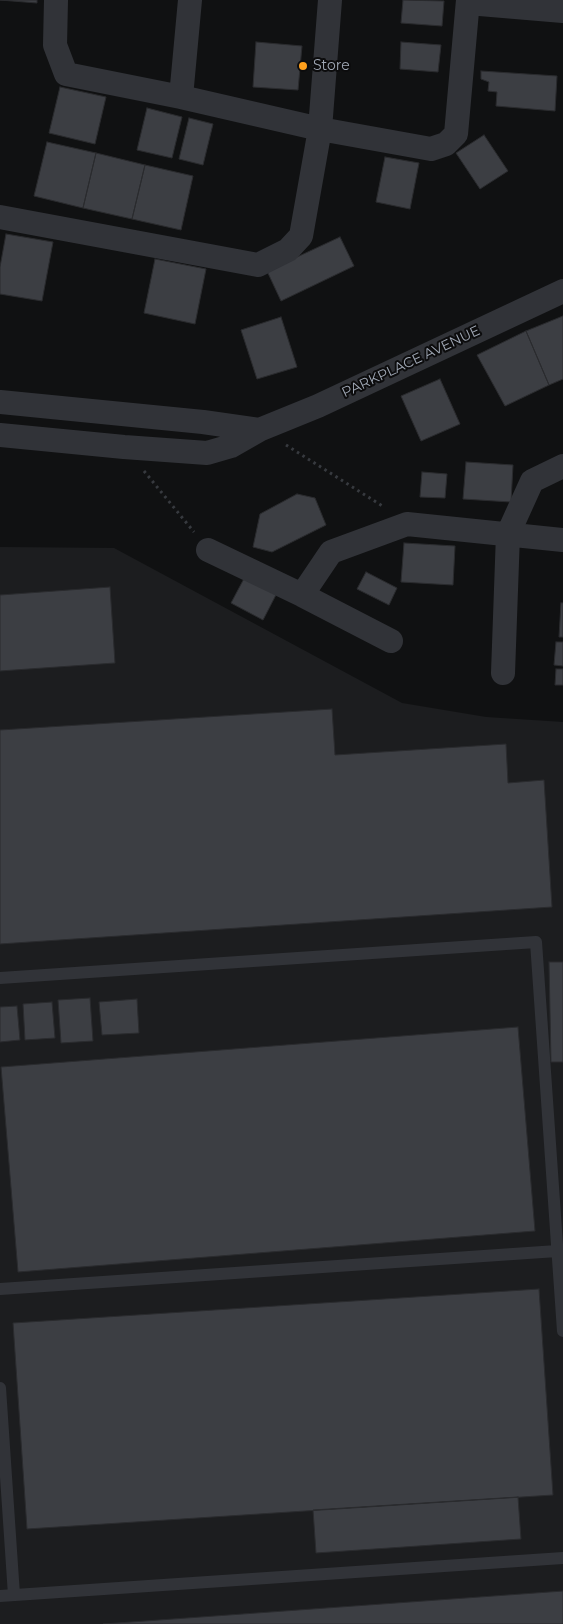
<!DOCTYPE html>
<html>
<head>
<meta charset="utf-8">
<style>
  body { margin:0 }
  canvas { display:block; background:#101112 }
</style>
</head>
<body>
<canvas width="563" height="1624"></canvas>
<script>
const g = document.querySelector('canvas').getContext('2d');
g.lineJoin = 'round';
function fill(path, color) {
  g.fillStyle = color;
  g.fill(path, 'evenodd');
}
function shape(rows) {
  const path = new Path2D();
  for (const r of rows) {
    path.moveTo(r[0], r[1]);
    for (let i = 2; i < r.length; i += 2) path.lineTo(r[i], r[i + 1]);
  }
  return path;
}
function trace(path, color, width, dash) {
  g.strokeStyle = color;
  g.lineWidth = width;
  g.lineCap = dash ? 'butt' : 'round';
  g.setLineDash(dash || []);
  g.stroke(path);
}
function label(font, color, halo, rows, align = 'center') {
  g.font = font + ' Montserrat,sans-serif';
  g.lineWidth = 4;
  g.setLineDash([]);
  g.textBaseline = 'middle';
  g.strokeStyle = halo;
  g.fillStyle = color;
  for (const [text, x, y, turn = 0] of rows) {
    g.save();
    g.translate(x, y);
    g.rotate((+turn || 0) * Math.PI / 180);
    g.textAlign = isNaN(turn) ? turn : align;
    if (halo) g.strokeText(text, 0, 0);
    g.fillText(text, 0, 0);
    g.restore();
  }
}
const built = shape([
  [0,547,114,548,402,703,486,717,563,722,563,1624,0,1624]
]);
const building = shape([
  [0,0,37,0,37,3,0,0],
  [403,0,444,1,442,26,401,23,403,0],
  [256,42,302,46,298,90,253,87,256,42],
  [401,42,441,45,438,72,400,69,401,42],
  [481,71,557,76,555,111,496,106,497,92,488,91,489,82,481,79,481,71],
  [60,87,106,97,95,144,49,133,60,87],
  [147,108,182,117,172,158,137,150,147,108],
  [189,118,213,124,203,165,179,159,189,118],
  [484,135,508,171,480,189,456,153,484,135],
  [47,142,96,153,83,208,34,196,47,142],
  [96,153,145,165,132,219,83,208,96,153],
  [385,157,419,163,410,209,376,202,385,157],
  [145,165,193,176,181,230,132,219,145,165],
  [6,234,53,242,42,301,0,294,0,267,6,234],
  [340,237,354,266,281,301,267,271,340,237],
  [155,259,206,269,195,324,144,313,155,259],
  [563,316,563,379,549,385,526,331,563,316],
  [281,317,297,367,257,379,241,330,281,317],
  [526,331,549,385,505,406,477,355,526,331],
  [440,379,460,424,421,441,401,396,440,379],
  [466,462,513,465,511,502,463,499,466,462],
  [422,472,447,474,445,498,420,497,422,472],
  [297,494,315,498,326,525,272,552,253,547,260,514,297,494],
  [404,543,455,546,453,585,401,582,404,543],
  [366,572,397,588,389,605,357,589,366,572],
  [247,573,279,589,263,620,231,603,247,573],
  [110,587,115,663,0,671,0,595,110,587],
  [561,603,563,603,563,637,559,637,561,603],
  [556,642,563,642,563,666,554,665,556,642],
  [556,669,563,669,563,685,555,685,556,669],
  [332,709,335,755,506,744,508,783,544,780,552,907,0,944,0,730,332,709],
  [549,962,563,962,563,1062,551,1062,549,962],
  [90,998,93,1041,61,1043,58,1000,90,998],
  [137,999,139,1033,102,1035,99,1002,137,999],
  [52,1002,55,1038,25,1040,23,1004,52,1002],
  [17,1006,20,1040,0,1042,0,1007,17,1006],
  [518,1027,535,1231,18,1272,1,1067,518,1027],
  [539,1289,553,1495,27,1529,13,1323,539,1289],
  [518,1497,521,1539,316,1553,313,1510,518,1497],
  [563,1591,563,1624,103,1624,563,1591]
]);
const path = shape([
  [286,445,384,507],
  [144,471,194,532]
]);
const lane = shape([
  [0,978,536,942,563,1331],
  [0,1289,557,1251],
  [0,1388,14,1595],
  [0,1596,563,1558]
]);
const street = shape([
  [56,0,55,45,66,74,181,97,320,129,431,149,446,144,456,134,468,0],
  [468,3,563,11],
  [181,97,190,0],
  [0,217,258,265,288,250,301,236,320,129,330,0],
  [0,402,203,422,259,430],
  [0,435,124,447,207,453,231,446,259,430,318,406,563,291],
  [208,550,302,595,391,641],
  [302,595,331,552,407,524,563,540],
  [503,673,508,534,532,481,563,466]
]);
const markers = [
  [303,66,5,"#ffa01c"]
];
const poiNames = [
  ["Store",313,66]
];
const streetNames = [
  ["PARKPLACE AVENUE",411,362,-25]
];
fill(built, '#1c1d1f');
fill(building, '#3c3e43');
trace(building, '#2a2b2e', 1);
trace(path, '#373a3f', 3, [2.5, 4]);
trace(lane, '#313338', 12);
trace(street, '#313338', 24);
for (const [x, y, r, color] of markers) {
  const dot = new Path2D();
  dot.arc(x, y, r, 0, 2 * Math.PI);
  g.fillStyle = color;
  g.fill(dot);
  trace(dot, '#0c0c0d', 2);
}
label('14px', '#a0a8b5', '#0c0c0d', poiNames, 'left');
label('14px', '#a0a8b5', '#0c0c0d', streetNames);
</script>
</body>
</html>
